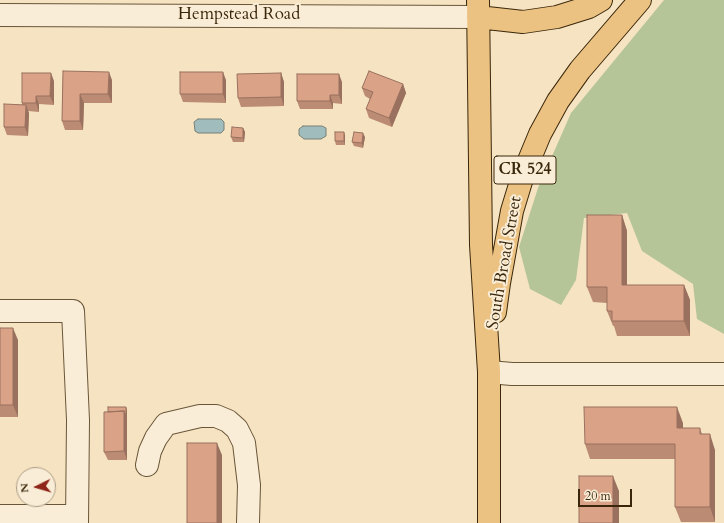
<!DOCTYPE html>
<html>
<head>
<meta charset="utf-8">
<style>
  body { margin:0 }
  #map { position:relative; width:724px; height:523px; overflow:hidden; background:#f6e3c2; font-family:Cardo,serif }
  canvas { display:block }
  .north { position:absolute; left:16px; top:467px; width:40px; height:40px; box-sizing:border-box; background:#f9edd7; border:1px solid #ad9e85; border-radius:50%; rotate:265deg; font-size:11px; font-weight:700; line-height:16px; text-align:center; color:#3a270b }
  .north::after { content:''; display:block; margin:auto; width:14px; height:18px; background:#8f2418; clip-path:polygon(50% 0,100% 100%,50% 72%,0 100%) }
  .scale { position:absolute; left:578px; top:489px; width:54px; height:18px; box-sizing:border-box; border:2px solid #3a270b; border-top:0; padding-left:5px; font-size:12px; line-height:14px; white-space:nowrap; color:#3a270b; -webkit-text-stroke:3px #f9edd7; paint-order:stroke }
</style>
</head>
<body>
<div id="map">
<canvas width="724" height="523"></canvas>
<div class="north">N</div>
<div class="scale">20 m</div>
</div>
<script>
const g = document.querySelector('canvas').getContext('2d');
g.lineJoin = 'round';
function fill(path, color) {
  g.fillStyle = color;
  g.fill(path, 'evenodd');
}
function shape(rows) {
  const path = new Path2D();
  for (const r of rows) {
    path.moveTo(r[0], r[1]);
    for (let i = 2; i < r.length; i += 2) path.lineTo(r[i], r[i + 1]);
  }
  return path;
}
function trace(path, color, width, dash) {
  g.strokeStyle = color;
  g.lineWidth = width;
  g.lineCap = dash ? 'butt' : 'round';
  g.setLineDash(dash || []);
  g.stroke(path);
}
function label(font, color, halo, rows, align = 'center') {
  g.font = font + ' Cardo,serif';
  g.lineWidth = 4;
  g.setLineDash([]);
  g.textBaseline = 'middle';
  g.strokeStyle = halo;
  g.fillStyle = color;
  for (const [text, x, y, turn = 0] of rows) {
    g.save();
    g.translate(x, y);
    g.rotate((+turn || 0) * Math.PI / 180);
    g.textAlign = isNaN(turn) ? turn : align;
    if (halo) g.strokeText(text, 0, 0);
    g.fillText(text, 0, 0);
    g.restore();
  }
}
const green = shape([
  [664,0,724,0,724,334,697,319,693,284,642,251,627,213,584,218,576,280,561,305,530,289,519,247,538,188,571,113]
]);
const water = shape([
  [198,119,221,119,224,122,224,130,221,133,198,133,195,131,194,122,198,119],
  [303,126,322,126,326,128,326,136,321,139,304,139,299,135,299,129,303,126]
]);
const minor = shape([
  [0,15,478,17],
  [0,311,73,311,78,420,77,523],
  [489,372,512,374,724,374],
  [147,465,150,451,156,438,166,424,200,416,216,416,228,421,237,429,244,443,249,485,248,523],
  [0,516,77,516]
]);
const major = shape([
  [478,0,481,245,489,372,489,523],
  [478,17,523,22,557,17,589,7,601,0],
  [495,312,499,283,512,211,523,175,540,134,558,101,580,70,640,0]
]);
const wall = shape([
  [63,71,112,80,112,103,84,103,83,130,65,130,62,121],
  [281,73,284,82,284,106,241,107,238,98],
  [226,80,226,103,183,102,180,94],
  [54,81,54,105,39,104,39,112,28,111,29,113,28,136,7,135,4,127,22,105,22,103],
  [342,82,342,104,333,103,333,109,300,109,297,101],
  [403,84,406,93,392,127,369,118,366,109,370,99,365,96,362,88],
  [243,128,245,132,244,142,233,142,231,137],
  [344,132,345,136,345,145,336,145,335,141],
  [365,137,363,148,354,146,352,142],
  [622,215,627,231,627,285,684,285,690,300,690,336,617,336,614,326,613,326,607,311,607,303,593,302,587,287],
  [0,328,18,340,18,417,0,417],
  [126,407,127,411,127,460,108,460,104,452,108,412],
  [683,423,683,428,700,428,702,434,715,450,715,522,681,522,675,507,675,459,590,459,585,444]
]);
const shadedWall = shape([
  [109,72,112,80,112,103,108,94],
  [223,72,226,80,226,103,223,94],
  [51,73,54,81,54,105,50,96],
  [281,73,284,82,284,106,281,97],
  [339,74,342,82,342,104,339,95],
  [403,84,406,93,392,127,389,118],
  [80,94,84,103,83,130,80,121],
  [330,95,333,103,333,109,330,101],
  [36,96,39,104,39,112,36,103],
  [26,105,29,113,28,136,25,127],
  [243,128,245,132,244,142,243,138],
  [344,132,345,136,345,145,344,141],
  [363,133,365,137,363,148,362,143],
  [622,215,627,231,627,300,622,285],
  [684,285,690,300,690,336,684,321],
  [13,328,18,340,18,417,13,405],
  [126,407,127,411,127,460,124,451,124,411],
  [677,407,683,423,683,443,677,428],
  [710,434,715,450,715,522,710,507],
  [217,443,222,455,222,523,217,523],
  [613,476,619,491,619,523,613,523]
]);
const building = shape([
  [63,71,109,72,108,94,80,94,80,121,62,121,63,71],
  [369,71,403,84,389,118,366,109,373,92,362,88,369,71],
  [180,72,223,72,223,94,180,94,180,72],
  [22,73,51,73,50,96,36,96,36,103,22,103,22,73],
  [281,73,281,97,238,98,237,74,281,73],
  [297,74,339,74,339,95,330,95,330,101,297,101,297,74],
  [4,104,26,105,25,127,4,127,4,104],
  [232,127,243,128,243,138,231,137,232,127],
  [335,132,344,132,344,141,335,141,335,132],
  [354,132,363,133,362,143,352,142,354,132],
  [587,215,622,215,622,285,684,285,684,321,612,321,612,311,607,311,607,287,587,287,587,215],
  [0,328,13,328,13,405,0,405,0,328],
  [108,407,126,407,126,416,124,411,108,412,108,407],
  [584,407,677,407,677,428,700,428,700,434,710,434,710,507,675,507,675,444,585,444,584,407],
  [124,411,124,451,104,452,104,412,124,411],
  [187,443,217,443,217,523,187,523,187,443],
  [579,476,613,476,613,523,579,523,579,476]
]);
const shields = [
  [525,170,62]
];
const shieldNames = [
  ["CR 524",525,170]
];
const streetNames = [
  ["Hempstead Road",239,15],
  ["South Broad Street",505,263,-80]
];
fill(green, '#b6c598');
fill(water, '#a0bcbd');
trace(water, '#778076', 1);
trace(minor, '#695639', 24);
trace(major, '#3a270b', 24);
trace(minor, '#f9edd7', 22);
trace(major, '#ebc281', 22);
fill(wall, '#bb8b74');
fill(shadedWall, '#99715e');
fill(building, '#daa287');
trace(building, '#99715e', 1);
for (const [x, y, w] of shields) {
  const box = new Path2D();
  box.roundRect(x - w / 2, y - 14, w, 28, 3);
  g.fillStyle = '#f9edd7';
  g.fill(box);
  trace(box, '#3a270b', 1);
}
label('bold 16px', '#3a270b', null, shieldNames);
label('17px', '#3a270b', '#f9edd7', streetNames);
</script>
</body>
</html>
